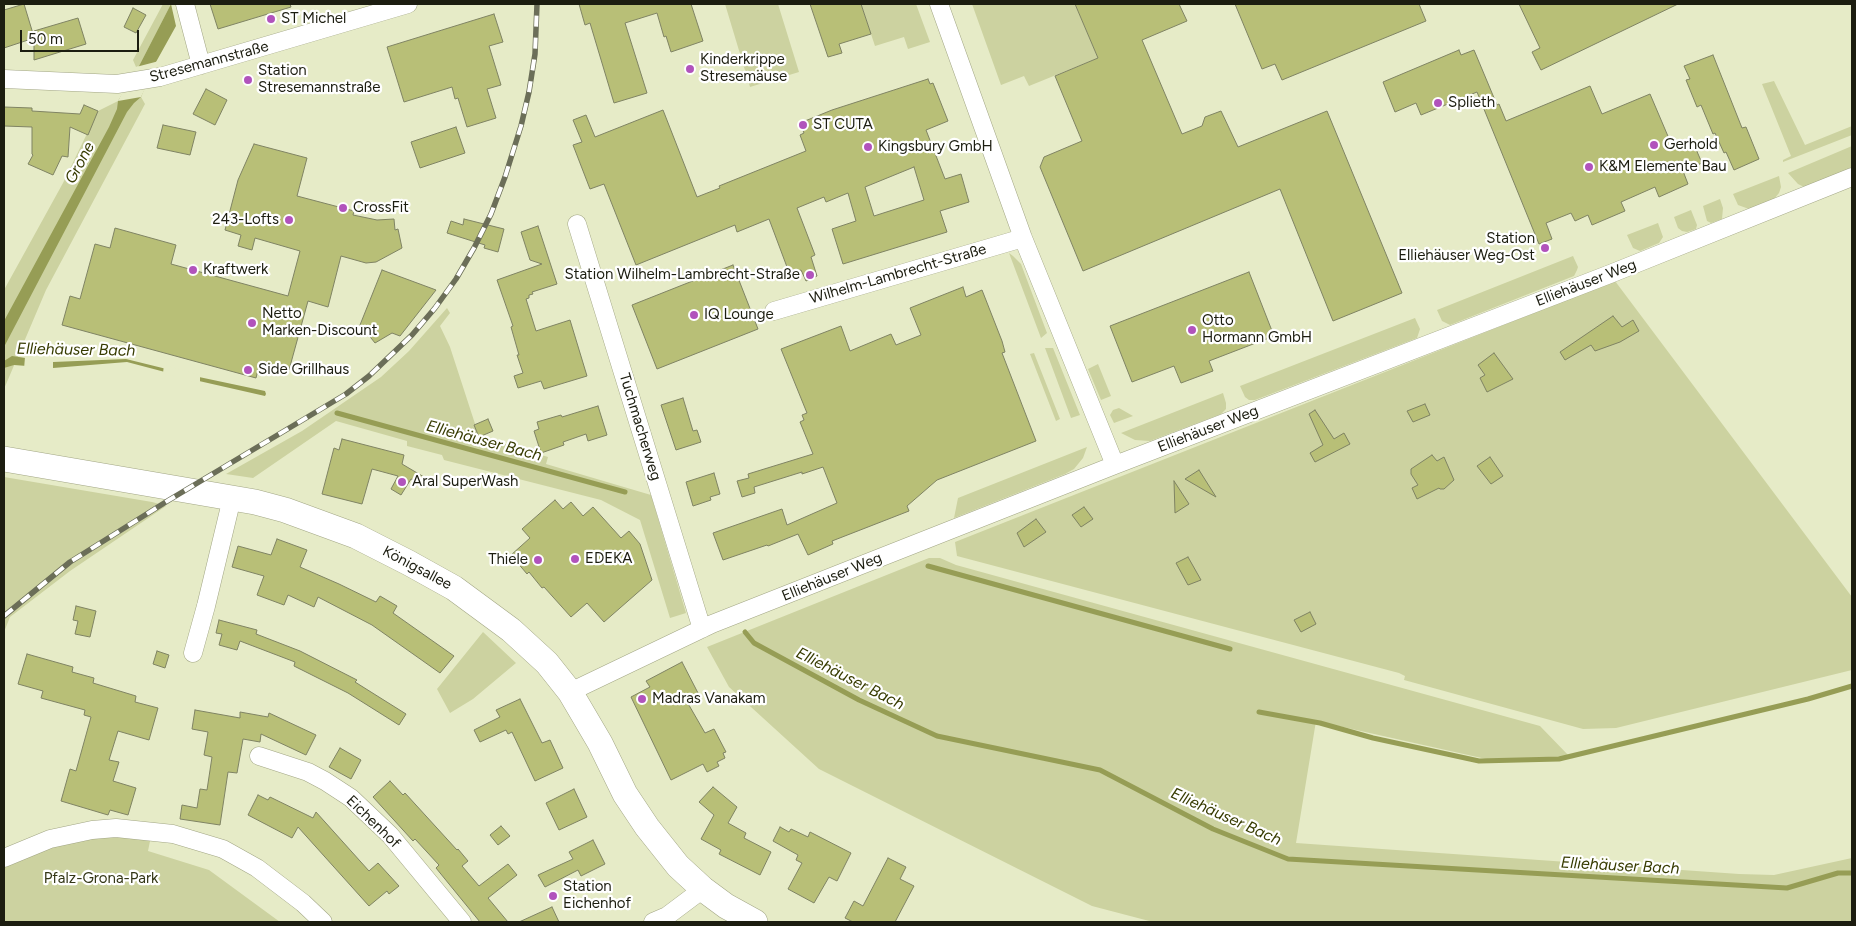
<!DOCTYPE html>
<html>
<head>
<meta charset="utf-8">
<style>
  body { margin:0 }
  #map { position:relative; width:1856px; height:926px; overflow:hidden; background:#e6ebc7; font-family:Figtree,sans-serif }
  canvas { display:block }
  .frame { position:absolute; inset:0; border:5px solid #1c1d10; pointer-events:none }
  .scale { position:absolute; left:20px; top:30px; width:119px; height:22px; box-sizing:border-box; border:2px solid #1c1d10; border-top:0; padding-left:6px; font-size:15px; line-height:18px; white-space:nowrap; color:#1c1d10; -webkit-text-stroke:4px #fff; paint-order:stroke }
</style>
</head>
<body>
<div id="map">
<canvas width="1856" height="926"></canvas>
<div class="frame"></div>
<div class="scale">50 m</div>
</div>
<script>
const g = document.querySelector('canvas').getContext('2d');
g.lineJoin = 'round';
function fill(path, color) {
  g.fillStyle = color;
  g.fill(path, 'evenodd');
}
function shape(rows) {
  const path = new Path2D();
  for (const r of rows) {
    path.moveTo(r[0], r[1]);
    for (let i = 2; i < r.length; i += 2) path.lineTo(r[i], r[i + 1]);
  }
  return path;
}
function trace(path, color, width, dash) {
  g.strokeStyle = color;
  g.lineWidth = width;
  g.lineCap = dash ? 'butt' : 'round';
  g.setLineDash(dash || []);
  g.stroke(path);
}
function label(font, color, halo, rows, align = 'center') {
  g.font = font + ' Figtree,sans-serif';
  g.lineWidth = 4.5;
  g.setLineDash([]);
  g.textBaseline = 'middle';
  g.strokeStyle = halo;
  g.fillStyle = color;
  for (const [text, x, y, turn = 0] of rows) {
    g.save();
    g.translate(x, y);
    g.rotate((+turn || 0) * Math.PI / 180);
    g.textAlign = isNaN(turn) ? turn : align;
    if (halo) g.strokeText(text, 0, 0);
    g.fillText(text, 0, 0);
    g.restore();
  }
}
const green = shape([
  [163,4,169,4,170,6,139,66,136,67,133,60],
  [725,4,778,4,799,72,750,87],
  [861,4,916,4,930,42,908,49,904,37,875,46],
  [972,4,1075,4,1098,58,1029,86,1024,76,1001,85],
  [1774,81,1805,145,1852,126,1852,135,1783,162,1783,160,1791,156,1762,84],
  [141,97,145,104,46,290,4,389,4,290,63,183,98,111,118,101],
  [1852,146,1852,168,1804,187,1798,184,1788,173],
  [1779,176,1781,187,1779,193,1774,199,1749,209,1738,205,1733,194],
  [1720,199,1723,208,1722,219,1711,223,1707,221,1703,206],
  [1691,210,1697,225,1696,229,1687,232,1682,231,1678,228,1674,217],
  [1658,223,1663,237,1659,243,1640,251,1633,248,1627,235],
  [1009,253,1013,256,1021,264,1047,333,1041,338],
  [1573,256,1578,267,1577,270,1574,276,1450,325,1442,321,1437,310],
  [1615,281,1852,597,1852,670,1616,728,1583,729,1404,680,1405,676,1399,673,957,556,955,542],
  [447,308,450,313,440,326,450,347,479,436,548,457,546,464,651,495,686,613,670,618,640,520,601,500,444,460,442,455,407,446,407,441,336,421,253,478,226,474,302,431,381,377,409,351],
  [1415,318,1420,329,1417,338,1255,400,1249,400,1245,397,1240,386],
  [1045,348,1053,348,1080,415,1071,418],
  [1034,353,1060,419,1056,421,1030,354],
  [1098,364,1111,396,1101,400,1088,369],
  [1223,393,1226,403,1226,409,1221,414,1150,441,1135,440,1121,433],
  [1119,408,1133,416,1114,423,1110,415,1113,410],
  [1087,447,1083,458,1074,469,1065,474,954,518,958,498],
  [4,477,152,502,166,506,70,571,10,617,4,632],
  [929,558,940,558,956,565,1540,726,1570,757,1486,759,1316,721,1296,843,1739,874,1774,875,1852,858,1852,922,1153,922,1092,906,819,769,729,687,707,647],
  [483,632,516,663,473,699,450,713,437,689],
  [103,834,151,836,148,851,209,870,280,922,4,922,4,867,43,846]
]);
const water = shape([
  [171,4,176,26,156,62,141,97,134,103,127,112,4,347,4,321,109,127,117,109,118,101,139,66],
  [12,356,53,362,126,359,199,377,265,391,266,394,265,396,199,381,127,362,53,368,14,365,4,368,4,361]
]);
const pier = shape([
  [159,61,141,97,118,101,136,67],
  [25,357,53,360,53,370,24,369],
  [164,365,200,375,200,384,163,373]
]);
const stream = shape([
  [337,413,625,492],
  [928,566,1230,649],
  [745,632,754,643,859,700,937,736,1100,770,1213,829,1288,859,1787,888,1838,873,1852,873],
  [1259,712,1320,723,1373,738,1479,761,1559,759,1808,699,1852,686]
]);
const building = shape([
  [24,4,34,37,34,31,78,18,86,44,34,60,34,38,4,48,4,10,24,4],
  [210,4,290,4,291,7,218,29,210,4],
  [579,4,691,4,703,41,671,52,666,36,664,37,657,13,625,23,647,93,614,103,590,23,585,25,579,4],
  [810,4,861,4,871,34,839,44,842,53,828,57,810,4],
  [1075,4,1179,4,1187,21,1142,40,1182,134,1202,126,1205,117,1221,111,1238,147,1327,111,1402,293,1333,321,1280,189,1083,271,1040,167,1044,157,1082,141,1055,76,1098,58,1075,4],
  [1235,4,1419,4,1426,21,1282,80,1275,64,1262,69,1235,4],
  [1519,4,1678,4,1541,70,1532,52,1540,48,1519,4],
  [133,8,146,15,136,33,124,27,133,8],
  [494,14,503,42,489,46,501,85,487,89,496,118,467,127,458,98,455,99,452,87,404,102,387,47,494,14],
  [1459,50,1461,55,1474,50,1497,105,1499,104,1506,121,1590,86,1602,114,1650,94,1673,148,1692,140,1702,163,1683,171,1688,184,1659,197,1655,187,1621,202,1625,211,1592,225,1588,215,1575,221,1571,213,1546,223,1552,239,1539,244,1477,92,1421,115,1416,103,1395,112,1383,82,1459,50],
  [1713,55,1742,128,1746,127,1759,159,1734,170,1726,152,1724,153,1715,133,1713,134,1701,105,1697,107,1686,80,1690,79,1684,66,1713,55],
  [928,79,930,84,933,83,948,121,926,130,945,179,961,174,969,202,940,211,947,232,843,264,832,229,856,221,848,193,826,202,824,197,797,208,815,255,811,257,817,276,806,281,801,270,790,275,769,219,737,232,735,225,636,265,604,184,590,189,573,145,582,142,573,120,586,115,595,137,663,110,697,197,720,188,719,186,806,151,800,135,804,133,800,123,832,110,928,79],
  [914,167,924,200,874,216,865,187,914,167],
  [206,89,227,100,215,125,193,114,206,89],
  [84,105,98,111,88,135,70,127,68,157,62,156,53,175,28,164,33,155,32,154,32,127,4,126,4,107,32,108,32,111,80,114,84,105],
  [163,125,196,132,190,155,157,148,163,125],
  [456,127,465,153,420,168,411,142,456,127],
  [254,144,307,158,297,196,354,211,353,215,377,220,394,219,395,230,398,229,402,248,376,262,366,263,341,256,328,307,308,301,289,370,260,362,256,378,62,325,70,296,80,299,95,244,110,248,115,228,176,245,171,264,288,296,300,251,255,238,252,250,238,246,241,235,225,230,238,180,254,144],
  [464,219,504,229,498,252,484,248,485,245,447,233,451,221,463,225,464,219],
  [538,226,557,284,532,292,533,294,529,295,529,298,526,299,536,331,570,320,587,376,544,389,541,381,518,388,514,376,523,373,517,355,519,355,511,327,513,326,497,280,542,264,530,260,521,232,538,226],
  [733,265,758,329,657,369,632,305,733,265],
  [382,270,436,290,400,336,392,333,375,343,367,333,358,330,382,270],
  [1249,272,1274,336,1209,361,1213,371,1181,383,1174,366,1132,382,1110,326,1249,272],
  [963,287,966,297,982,290,1002,341,1005,352,1002,353,1036,441,937,480,907,506,909,511,832,541,833,544,808,555,798,534,768,546,767,545,723,560,713,533,782,509,787,525,837,503,823,467,802,474,802,472,754,487,755,493,742,497,737,481,749,478,748,474,813,454,800,422,804,420,802,415,807,413,781,349,841,326,850,351,891,334,896,345,921,335,910,308,963,287],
  [1613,316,1622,327,1633,320,1639,331,1620,342,1595,351,1591,345,1565,360,1560,352,1613,316],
  [1494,353,1513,379,1487,392,1480,378,1485,375,1478,365,1494,353],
  [683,398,693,431,697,430,701,442,676,450,661,405,683,398],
  [1425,404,1430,415,1413,422,1407,411,1425,404],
  [598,406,607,435,588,441,586,434,563,442,564,445,541,453,534,431,539,429,537,422,561,415,562,417,598,406],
  [1315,410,1334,439,1344,433,1350,444,1315,462,1310,453,1323,445,1309,414,1315,410],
  [488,419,493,431,479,437,474,425,488,419],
  [342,439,404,455,402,464,429,480,427,483,411,479,401,495,391,489,398,476,372,469,362,504,322,494,334,448,339,450,342,439],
  [1432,455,1437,461,1444,457,1454,480,1444,489,1440,489,1439,488,1417,499,1412,488,1418,485,1411,474,1411,469,1432,455],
  [1490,457,1503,476,1491,484,1477,466,1490,457],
  [1199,470,1216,497,1185,479,1199,470],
  [714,473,720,494,710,497,711,500,693,506,686,482,714,473],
  [1174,481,1189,504,1175,513,1174,481],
  [555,500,563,509,571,502,583,516,593,507,621,538,629,531,640,544,652,580,604,622,587,603,571,617,544,587,542,588,529,572,527,574,511,555,530,538,522,529,555,500],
  [1084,507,1093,519,1081,527,1072,515,1084,507],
  [1036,519,1046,532,1024,547,1017,533,1036,519],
  [277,539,307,550,300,567,339,584,376,602,380,596,397,606,393,613,454,656,440,673,372,625,318,597,314,607,288,595,284,605,257,595,264,576,232,567,238,546,271,555,277,539],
  [1188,557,1201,580,1188,585,1176,563,1188,557],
  [76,606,96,611,90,637,75,634,78,621,73,620,76,606],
  [1310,612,1316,624,1301,632,1294,620,1310,612],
  [219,620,257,630,256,634,300,651,357,680,355,682,406,714,399,725,348,693,294,666,295,662,240,641,237,650,219,645,222,634,216,633,219,620],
  [157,651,169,655,165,668,153,664,157,651],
  [27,654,73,667,72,672,94,678,93,683,136,696,135,702,158,708,149,740,118,731,109,760,119,762,113,781,136,788,128,815,110,810,108,815,61,801,70,769,76,771,91,717,84,715,85,710,41,698,43,691,18,684,27,654],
  [682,662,698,693,686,700,705,733,714,729,726,752,723,753,725,758,717,762,719,766,707,772,703,764,671,780,631,697,650,687,646,681,682,662],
  [520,699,542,743,550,740,563,768,535,781,512,732,508,734,506,730,480,742,474,730,500,717,496,710,520,699],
  [195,710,240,718,240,712,268,717,269,713,316,735,306,755,261,734,260,742,243,739,237,773,228,772,220,825,180,819,182,805,197,808,200,789,207,790,212,757,204,755,208,732,192,729,195,710],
  [340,748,361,760,351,779,329,767,340,748],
  [390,781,403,795,405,793,457,850,458,849,468,861,462,866,479,886,508,864,517,875,488,898,508,922,480,922,436,868,439,865,415,839,413,841,373,797,390,781],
  [713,787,737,807,728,823,746,833,744,838,771,852,760,875,719,854,721,850,701,839,714,815,699,802,713,787],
  [574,789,587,817,559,830,546,803,574,789],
  [258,795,268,800,270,797,313,818,316,812,369,871,378,863,399,886,389,894,387,891,369,906,298,827,292,838,248,815,258,795],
  [501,826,510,836,498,845,490,835,501,826],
  [780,827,789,832,791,829,808,837,810,832,851,853,837,881,829,877,814,903,788,889,802,863,796,860,798,855,773,841,780,827],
  [593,840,605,864,581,876,578,870,545,887,538,875,573,859,569,852,593,840],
  [888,858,906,867,900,879,914,886,895,922,853,922,845,918,854,901,863,906,888,858],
  [552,907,559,922,519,922,552,907]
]);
const street = shape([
  [185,4,201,65],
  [939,4,1023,238,1115,465],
  [4,79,117,84,160,77,408,4],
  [577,224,702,629],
  [774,311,1023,238],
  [193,653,206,606,232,498],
  [570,692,712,624,1115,465,1610,274,1852,177],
  [259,756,308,772,325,781,351,798,390,835,462,922],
  [4,858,50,839,92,830,116,828,173,834,223,849,257,868,303,903,323,922],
  [653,922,667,916,703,889]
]);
const secondary = shape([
  [4,459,255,502,285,510,356,536,409,563,454,588,511,630,547,663,570,692,600,743,625,794,647,827,678,866,703,889,726,906,755,922]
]);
const rail = shape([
  [4,616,70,562,169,500,346,394,369,376,412,335,435,308,456,279,474,248,491,214,505,177,521,126,529,92,535,54,537,4]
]);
const markers = [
  [271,19,5,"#b153bc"],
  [690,69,5,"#b153bc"],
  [248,80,5,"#b153bc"],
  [1438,103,5,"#b153bc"],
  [803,125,5,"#b153bc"],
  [1654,145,5,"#b153bc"],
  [868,147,5,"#b153bc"],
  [1589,167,5,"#b153bc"],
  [343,208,5,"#b153bc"],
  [289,220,5,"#b153bc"],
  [1545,248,5,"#b153bc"],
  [193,270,5,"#b153bc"],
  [810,275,5,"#b153bc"],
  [694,315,5,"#b153bc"],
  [252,323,5,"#b153bc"],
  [1192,330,5,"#b153bc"],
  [248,370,5,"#b153bc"],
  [402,482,5,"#b153bc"],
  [575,559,5,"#b153bc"],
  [538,560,5,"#b153bc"],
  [642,699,5,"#b153bc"],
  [553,896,5,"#b153bc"]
];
const poiNames = [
  ["ST Michel",281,19],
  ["Kinderkrippe",700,60],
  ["Stresemäuse",700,77],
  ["Station",258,71],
  ["Stresemannstraße",258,88],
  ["Splieth",1448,103],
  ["ST CUTA",813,125],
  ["Gerhold",1664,145],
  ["Kingsbury GmbH",878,147],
  ["K&M Elemente Bau",1599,167],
  ["CrossFit",353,208],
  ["243-Lofts",279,220,"right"],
  ["Station",1535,239,"right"],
  ["Elliehäuser Weg-Ost",1535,256,"right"],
  ["Kraftwerk",203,270],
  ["Station Wilhelm-Lambrecht-Straße",800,275,"right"],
  ["Netto",262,314],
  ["Marken-Discount",262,331],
  ["IQ Lounge",704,315],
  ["Otto",1202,321],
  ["Hormann GmbH",1202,338],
  ["Side Grillhaus",258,370],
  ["Aral SuperWash",412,482],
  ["EDEKA",585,559],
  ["Thiele",528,560,"right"],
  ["Madras Vanakam",652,699],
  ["Station",563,887],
  ["Eichenhof",563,904]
];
const streetNames = [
  ["Stresemannstraße",209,62,-15],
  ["Wilhelm-Lambrecht-Straße",898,274,-16],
  ["Elliehäuser Weg",1586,283,-21],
  ["Tuchmacherweg",640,427,73],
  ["Elliehäuser Weg",1208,429,-21],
  ["Königsallee",417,568,28],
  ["Elliehäuser Weg",832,577,-22],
  ["Eichenhof",373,822,44]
];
const parkNames = [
  ["Pfalz-Grona-Park",101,879]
];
const waterNames = [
  ["Grone",80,163,-62],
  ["Elliehäuser Bach",76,350,1],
  ["Elliehäuser Bach",484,441,15],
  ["Elliehäuser Bach",850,679,27],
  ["Elliehäuser Bach",1226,817,24],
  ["Elliehäuser Bach",1620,866,3]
];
fill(green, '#ccd2a0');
fill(water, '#969d55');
fill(pier, '#e6ebc7');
trace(stream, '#969d55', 5);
fill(building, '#b8bf77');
trace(building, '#7f8363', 1);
trace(street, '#a2a685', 19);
trace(secondary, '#a2a685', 26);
trace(street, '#fff', 18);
trace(secondary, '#fff', 25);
trace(rail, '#6b6e58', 5.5);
trace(rail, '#fff', 4, [11]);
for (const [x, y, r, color] of markers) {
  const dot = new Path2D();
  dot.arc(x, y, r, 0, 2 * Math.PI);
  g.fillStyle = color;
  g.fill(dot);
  trace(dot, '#fff', 2);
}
label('15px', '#1c1d10', '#fff', poiNames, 'left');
label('15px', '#1c1d10', '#fff', streetNames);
label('15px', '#333616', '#fff', parkNames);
label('italic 16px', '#373b00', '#fff', waterNames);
</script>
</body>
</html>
